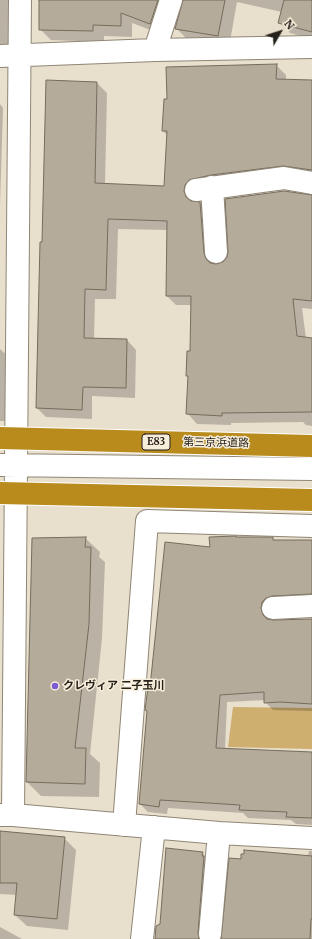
<!DOCTYPE html>
<html>
<head>
<meta charset="utf-8">
<style>
  body { margin:0 }
  #map { position:relative; width:312px; height:939px; overflow:hidden; background:#e9dfcd; font-family:Merriweather,serif }
  canvas { display:block }
  .north { position:absolute; left:260px; top:12px; width:40px; height:40px; -webkit-text-stroke:3px #f6edda; paint-order:stroke; rotate:51deg; font-size:11px; font-weight:700; line-height:16px; text-align:center; color:#25211a }
  .north::after { content:''; display:block; margin:auto; width:14px; height:18px; background:#25211a; clip-path:polygon(50% 0,100% 100%,50% 72%,0 100%) }
</style>
</head>
<body>
<div id="map">
<canvas width="312" height="939"></canvas>
<div class="north">N</div>
</div>
<script>
const g = document.querySelector('canvas').getContext('2d');
g.lineJoin = 'round';
function fill(path, color) {
  g.fillStyle = color;
  g.fill(path, 'evenodd');
}
function shape(rows) {
  const path = new Path2D();
  for (const r of rows) {
    path.moveTo(r[0], r[1]);
    for (let i = 2; i < r.length; i += 2) path.lineTo(r[i], r[i + 1]);
  }
  return path;
}
function trace(path, color, width, dash) {
  g.strokeStyle = color;
  g.lineWidth = width;
  g.lineCap = dash ? 'butt' : 'round';
  g.setLineDash(dash || []);
  g.stroke(path);
}
function label(font, color, halo, rows, align = 'center') {
  g.font = font + ' Merriweather,"Noto Sans JP",serif';
  g.lineWidth = 3;
  g.setLineDash([]);
  g.textBaseline = 'middle';
  g.strokeStyle = halo;
  g.fillStyle = color;
  for (const [text, x, y, turn = 0] of rows) {
    g.save();
    g.translate(x, y);
    g.rotate((+turn || 0) * Math.PI / 180);
    g.textAlign = isNaN(turn) ? turn : align;
    if (halo) g.strokeText(text, 0, 0);
    g.fillText(text, 0, 0);
    g.restore();
  }
}
const green = shape([
  [233,707,312,708,312,749,228,747]
]);
const shadow = shape([
  [0,0,15,0,17,53,0,53],
  [40,0,177,0,161,34,132,23,132,37,104,36,104,42,51,40,40,29],
  [184,0,312,0,312,39,290,33,279,22,282,12,237,2,229,47,187,39,176,28],
  [276,65,286,75,286,80,312,81,312,177,194,196,193,203,200,203,210,213,213,265,224,263,312,210,312,309,302,308,306,338,312,339,312,426,306,425,303,422,231,423,231,425,197,424,188,414,189,378,187,375,191,352,192,305,176,305,167,296,168,230,118,229,116,299,95,299,94,339,127,340,136,350,135,398,92,396,92,419,46,417,37,408,47,81,97,83,107,93,105,185,165,187,167,135,163,131],
  [0,104,3,108,0,205],
  [0,349,11,359,9,421,0,421],
  [85,538,100,552,99,557,105,562,102,638,90,754,100,763,99,797,41,796,27,782],
  [272,538,275,541,312,541,312,602,268,617,269,621,312,620,312,711,273,710,265,702,265,700,227,702,225,750,312,754,312,825,296,824,291,820,248,818,243,813,168,808,167,814,148,812,140,804,151,689,211,548],
  [0,832,64,838,76,850,68,930,27,926,15,915,17,895,0,894],
  [309,851,312,851,312,939,222,939,242,860,308,856],
  [202,853,210,861,206,939,156,939,161,924],
  [0,927,22,939,0,939]
]);
const building = shape([
  [39,0,158,0,150,24,121,13,121,26,93,25,93,31,39,30,39,0],
  [183,0,225,0,218,36,175,29,183,0],
  [284,0,312,0,312,32,278,23,284,0],
  [277,64,276,79,312,80,312,170,283,166,211,175,189,180,185,185,184,191,186,197,191,201,200,202,204,253,206,259,210,263,216,264,223,262,227,257,228,252,225,199,284,191,312,195,312,301,293,299,297,336,312,338,312,412,222,413,222,416,186,414,188,376,186,376,187,351,190,351,191,296,166,296,167,221,108,219,106,290,85,289,84,338,127,339,126,388,83,387,82,410,36,408,40,242,42,242,46,80,97,82,95,183,164,186,167,131,162,131,164,99,167,99,166,67,277,64],
  [236,536,236,537,273,537,273,540,312,540,312,594,272,596,266,598,262,602,261,608,263,615,267,619,273,620,312,619,312,704,280,702,264,703,264,692,220,695,216,748,312,752,312,818,286,817,287,812,239,810,240,805,160,800,159,807,139,804,147,711,145,710,148,687,150,687,165,542,210,547,209,537,236,536],
  [86,537,85,547,91,547,89,624,75,748,86,748,85,784,26,782,32,538,86,537],
  [0,831,65,837,57,919,14,915,17,883,0,883,0,831],
  [166,848,203,852,202,856,204,856,198,933,199,939,155,939,156,926,160,924,166,848],
  [244,850,312,856,312,919,311,919,310,939,221,939,229,858,241,859,241,854,244,854,244,850]
]);
const minor = shape([
  [155,50,171,0],
  [0,56,155,50,312,47],
  [212,187,216,252],
  [196,190,284,178,312,183],
  [0,465,312,469],
  [273,608,312,606],
  [0,815,13,815,219,833,312,838],
  [13,815,20,0],
  [124,825,147,521,312,526],
  [210,934,219,833],
  [142,939,154,827]
]);
const highwayBridge = shape([
  [0,438,312,446],
  [0,493,312,500]
]);
const markers = [
  [55,686,4,"#7d59d3"]
];
const shields = [
  [156,442,28]
];
const shieldNames = [
  ["E83",156,442]
];
const streetNames = [
  ["第三京浜道路",216,443,1]
];
const poiNames = [
  ["クレヴィア 二子玉川",63,686]
];
fill(green, '#cfaf6f');
fill(shadow, '#0003');
fill(building, '#b5ab9a');
trace(building, '#756c5c', 1);
trace(minor, '#8f8675', 24);
trace(minor, '#fff', 22);
trace(highwayBridge, '#fff', 24, []);
trace(highwayBridge, '#b98b1d', 22);
for (const [x, y, r, color] of markers) {
  const dot = new Path2D();
  dot.arc(x, y, r, 0, 2 * Math.PI);
  g.fillStyle = color;
  g.fill(dot);
  trace(dot, '#f6edda', 1.5);
}
for (const [x, y, w] of shields) {
  const box = new Path2D();
  box.roundRect(x - w / 2, y - 8, w, 16, 3);
  g.fillStyle = '#f6edda';
  g.fill(box);
  trace(box, '#25211a', 1);
}
label('bold 10px', '#25211a', null, shieldNames);
label('11px', '#25211a', '#f6edda', streetNames);
label('bold 11px', '#25211a', '#f6edda', poiNames, 'left');
</script>
</body>
</html>
